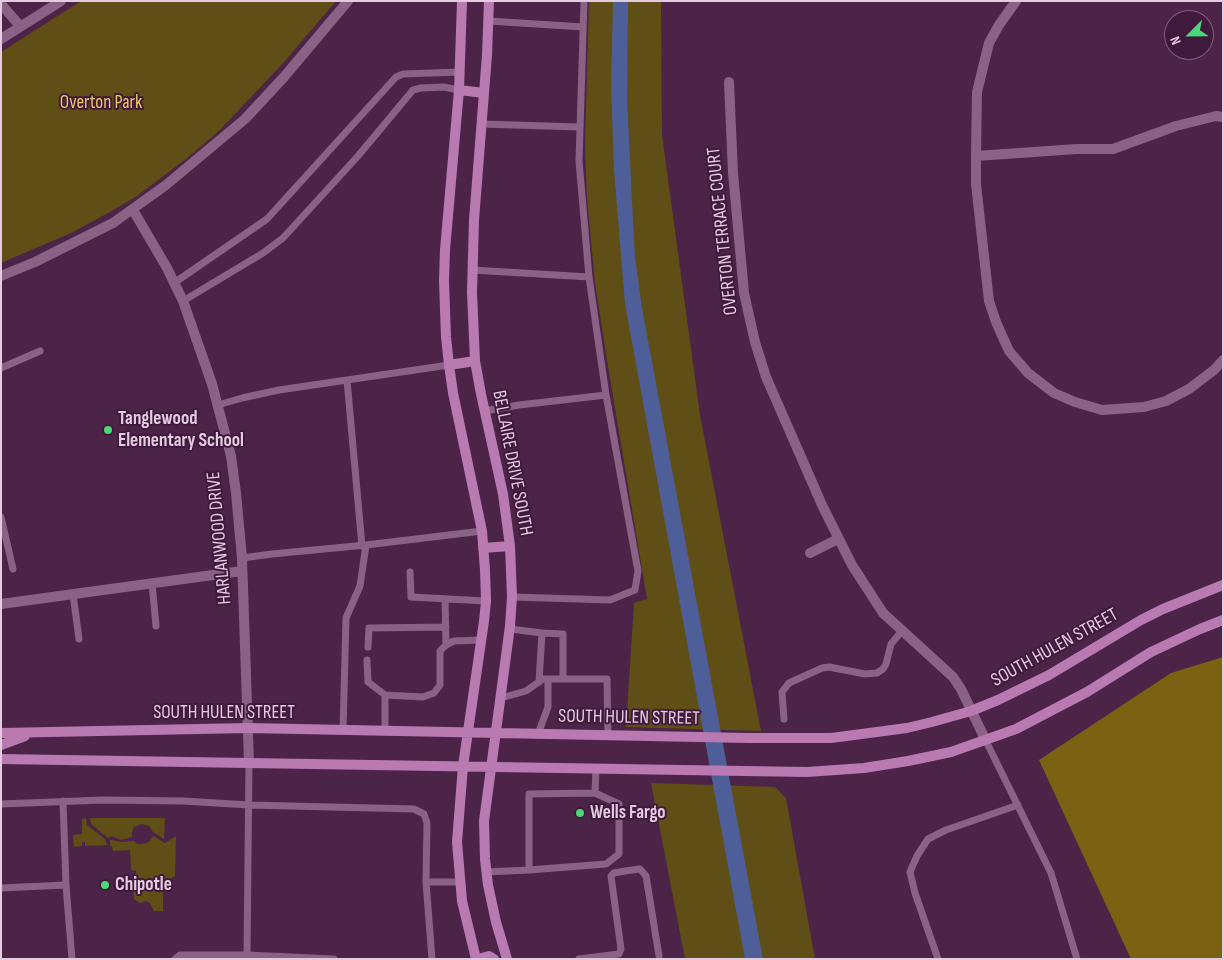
<!DOCTYPE html>
<html>
<head>
<meta charset="utf-8">
<style>
  body { margin:0 }
  #map { position:relative; width:1224px; height:960px; overflow:hidden; background:#4b2447; font-family:"Sofia Sans Condensed",sans-serif }
  canvas { display:block }
  .frame { position:absolute; inset:0; border:2px solid #e4cce0; pointer-events:none }
  .north { position:absolute; left:1164px; top:10px; width:50px; height:50px; box-sizing:border-box; background:#401a3d; border:1px solid #82617e; border-radius:50%; rotate:247deg; font-size:14px; font-weight:700; line-height:20px; text-align:center; color:#e4cce0 }
  .north::after { content:''; display:block; margin:auto; width:18px; height:22px; background:#49d778; clip-path:polygon(50% 0,100% 100%,50% 72%,0 100%) }
</style>
</head>
<body>
<div id="map">
<canvas width="1224" height="960"></canvas>
<div class="frame"></div>
<div class="north">N</div>
</div>
<script>
const g = document.querySelector('canvas').getContext('2d');
g.lineJoin = 'round';
function fill(path, color) {
  g.fillStyle = color;
  g.fill(path, 'evenodd');
}
function shape(rows) {
  const path = new Path2D();
  for (const r of rows) {
    path.moveTo(r[0], r[1]);
    for (let i = 2; i < r.length; i += 2) path.lineTo(r[i], r[i + 1]);
  }
  return path;
}
function trace(path, color, width, dash) {
  g.strokeStyle = color;
  g.lineWidth = width;
  g.lineCap = dash ? 'butt' : 'round';
  g.setLineDash(dash || []);
  g.stroke(path);
}
function label(font, color, halo, rows, align = 'center') {
  g.font = font + ' "Sofia Sans Condensed",sans-serif';
  g.lineWidth = 4;
  g.setLineDash([]);
  g.textBaseline = 'middle';
  g.strokeStyle = halo;
  g.fillStyle = color;
  for (const [text, x, y, turn = 0] of rows) {
    g.save();
    g.translate(x, y);
    g.rotate((+turn || 0) * Math.PI / 180);
    g.textAlign = isNaN(turn) ? turn : align;
    if (halo) g.strokeText(text, 0, 0);
    g.fillText(text, 0, 0);
    g.restore();
  }
}
const green = shape([
  [81,1,336,1,285,61,220,130,186,159,137,196,110,212,71,233,1,263,1,52],
  [589,1,661,1,662,135,700,415,761,731,626,727,634,603,647,599,607,360,595,283,587,198,585,146],
  [651,783,775,787,786,798,815,959,685,959],
  [86,818,87,825,105,839,107,845,85,846,85,842,82,842,82,846,74,847,73,835,82,834,82,819],
  [90,818,165,818,164,839,153,832,149,826,142,824,134,827,132,832,132,837,121,840,112,836,108,838,91,824],
  [153,836,165,843,176,836,175,876,163,884,163,911,154,911,150,903,146,901,140,903,134,899,133,885,137,885,136,871,131,870,130,850,113,851,112,846,110,846,110,840,112,840,121,842,134,841,138,844,144,844,149,842]
]);
const forest = shape([
  [1223,657,1223,959,1131,959,1039,760,1171,673]
]);
const water = shape([
  [613,1,628,1,627,99,632,200,635,257,642,308,763,959,745,959,625,304,614,170,611,86]
]);
const lane = shape([
  [489,21,583,27],
  [481,124,579,127],
  [472,270,589,277],
  [174,283,267,219,396,77,403,74,460,72],
  [183,301,263,253,283,238,358,156,413,90,421,88,444,87,459,90],
  [1,368,40,351],
  [347,380,362,546],
  [218,405,242,398,279,390,449,365],
  [484,411,519,405,606,395],
  [1,517,13,569],
  [242,558,272,554,366,545],
  [410,572,411,597,486,601],
  [152,583,156,626],
  [73,594,79,639],
  [512,597,610,600,635,590,638,571,606,395,589,277,579,161,584,1],
  [445,599,446,645],
  [510,629,542,633,539,682],
  [542,633,563,634,563,679],
  [368,647,369,628,446,627],
  [367,660,368,682,385,695],
  [501,698,526,691,543,679,607,679,608,736],
  [784,719,782,692,789,683,822,668,829,667,865,674,877,673,883,669,886,664,891,644,902,631],
  [343,731,346,618,360,586,366,545,482,531],
  [385,731,385,695,423,697,434,693,440,685,440,651,446,645,454,641,481,640],
  [538,734,548,707,548,679],
  [986,741,1051,873,1077,959],
  [595,793,596,768],
  [1,804,103,800,183,801,249,805,414,809,424,814,427,823,426,882,432,959],
  [486,872,529,870,606,864,619,854,619,804,595,793,529,794,529,870],
  [426,882,459,882],
  [66,885,72,959],
  [1,888,66,885,63,801],
  [247,955,249,763],
  [175,959,180,955,247,955,334,959],
  [579,959,619,954,621,949,611,876,614,873,625,871,640,869,646,876,659,956],
  [938,959,915,893,910,872,917,856,928,839,946,830,1018,805]
]);
const street = shape([
  [1,4,20,26],
  [1,39,61,1],
  [729,82,733,173,744,293,755,342,766,377,822,505,852,565,883,613,953,677,961,689,986,741],
  [1223,117,1216,116,1176,126,1113,149,1077,149,976,156,976,184,989,301,996,322,1009,351,1028,373,1054,393,1075,402,1102,410,1144,407,1166,401,1189,389,1214,370,1223,360],
  [976,156,977,92,989,43,999,25,1016,1],
  [133,210,167,268,183,301,212,384,231,456,236,493,242,558,249,763],
  [1,276,35,262,113,223,166,185,245,119,284,77,348,1],
  [810,553,838,539],
  [1,604,242,571]
]);
const secondary = shape([
  [462,1,459,90,445,250,444,281,446,337,449,365,453,393,482,531,485,570,486,601,484,621,463,766,457,842,462,901,476,959],
  [489,1,487,55,474,220,472,292,475,361,481,394,503,494,510,546,512,597,510,626,484,821,485,859,488,885,496,922,507,959],
  [459,90,484,93],
  [449,365,475,361],
  [483,548,510,546],
  [1,733,248,728,748,738,831,738,854,735,907,728,932,722,971,711,998,700,1049,675,1141,620,1163,609,1223,585],
  [1,745,25,736],
  [1,759,807,772,864,768,908,761,951,752,1016,729,1087,692,1151,652,1200,629,1223,620],
  [478,959,489,956,494,959]
]);
const markers = [
  [108,430,5,"#49d778"],
  [580,813,5,"#49d778"],
  [105,885,5,"#49d778"]
];
const parkNames = [
  ["Overton Park",101,103]
];
const streetNames = [
  ["OVERTON TERRACE COURT",723,231,-96],
  ["BELLAIRE DRIVE SOUTH",512,463,79],
  ["HARLANWOOD DRIVE",220,538,-95],
  ["SOUTH HULEN STREET",1055,648,-29],
  ["SOUTH HULEN STREET",224,713],
  ["SOUTH HULEN STREET",629,718,1]
];
const poiNames = [
  ["Tanglewood",118,419],
  ["Elementary School",118,441],
  ["Wells Fargo",590,813],
  ["Chipotle",115,885]
];
fill(green, '#5f4e15');
fill(forest, '#7a6212');
fill(water, '#4e5e99');
trace(lane, '#896285', 7);
trace(street, '#896285', 10);
trace(secondary, '#b87ab1', 10);
for (const [x, y, r, color] of markers) {
  const dot = new Path2D();
  dot.arc(x, y, r, 0, 2 * Math.PI);
  g.fillStyle = color;
  g.fill(dot);
  trace(dot, '#401a3d', 2);
}
label('19px', '#ebc963', '#401a3d', parkNames);
label('19px', '#e4cce0', '#401a3d', streetNames);
label('bold 19px', '#e4cce0', '#401a3d', poiNames, 'left');
</script>
</body>
</html>
